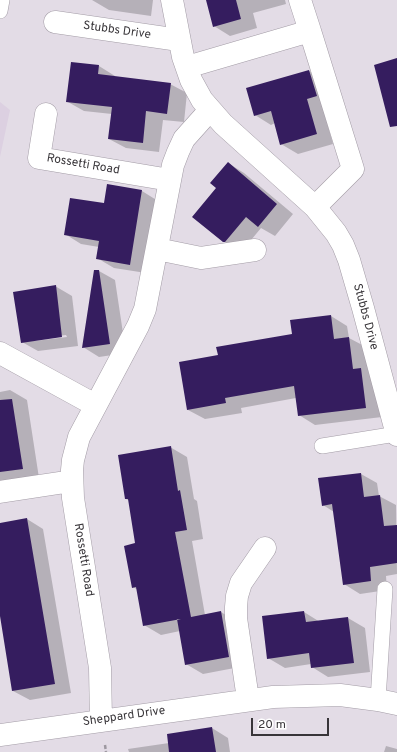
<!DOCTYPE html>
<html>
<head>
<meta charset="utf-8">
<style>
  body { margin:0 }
  #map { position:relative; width:397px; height:752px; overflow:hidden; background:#e3dce6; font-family:Overpass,sans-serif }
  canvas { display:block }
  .scale { position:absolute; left:251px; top:718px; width:78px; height:18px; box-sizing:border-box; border:2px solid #383539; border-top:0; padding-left:5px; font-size:12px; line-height:14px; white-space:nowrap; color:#383539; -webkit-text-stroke:3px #fff; paint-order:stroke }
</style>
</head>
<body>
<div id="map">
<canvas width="397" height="752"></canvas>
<div class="scale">20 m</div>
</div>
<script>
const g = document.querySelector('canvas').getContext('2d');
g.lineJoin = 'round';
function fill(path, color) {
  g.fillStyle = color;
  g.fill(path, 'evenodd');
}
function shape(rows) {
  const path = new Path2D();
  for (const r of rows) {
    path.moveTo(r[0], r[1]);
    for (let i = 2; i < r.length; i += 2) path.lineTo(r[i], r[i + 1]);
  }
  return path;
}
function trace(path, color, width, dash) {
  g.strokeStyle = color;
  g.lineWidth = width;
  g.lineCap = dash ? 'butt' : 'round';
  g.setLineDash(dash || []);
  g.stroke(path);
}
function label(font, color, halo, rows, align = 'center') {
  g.font = font + ' Overpass,sans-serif';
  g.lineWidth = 4;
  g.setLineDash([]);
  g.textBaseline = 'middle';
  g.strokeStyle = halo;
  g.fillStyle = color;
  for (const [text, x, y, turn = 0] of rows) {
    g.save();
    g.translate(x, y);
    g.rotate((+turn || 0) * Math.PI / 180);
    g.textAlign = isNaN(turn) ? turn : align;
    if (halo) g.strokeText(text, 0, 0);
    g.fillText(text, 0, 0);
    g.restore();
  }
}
const built = shape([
  [0,102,10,110,0,157]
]);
const shadow = shape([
  [92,0,153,0,151,16,109,10],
  [207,0,285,0,286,4,253,13,257,28,230,36,214,26],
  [72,63,99,66,115,76,115,77,170,84,187,93,184,122,163,120,159,152,126,148,109,139,112,114,84,111,68,102],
  [309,71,325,80,323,108,333,144,298,154,281,144,275,123,271,125,255,115],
  [228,163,244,173,293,214,275,236,261,228,242,251,240,251,223,241,217,188],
  [108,185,142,191,158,201,146,273,114,268,97,258,99,247,81,244,65,234,104,204],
  [99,271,115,280,126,353,99,357,83,347],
  [55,286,72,296,78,346,38,351,22,342],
  [66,335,67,337,35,341,35,339],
  [331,316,347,326,349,338,366,347,369,374,377,379,382,417,315,425,299,415,296,398,241,408,242,413,205,419,188,410,219,356,293,335],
  [10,390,27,400,39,478,0,484,0,392],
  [170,447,187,457,194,499,197,501,203,539,192,541,205,615,221,612,237,622,245,666,203,674,186,664,180,631,161,635,144,625,138,590,133,587,136,544,130,501,126,499],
  [361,474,377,483,379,496,396,505,397,574,386,576,387,590,360,594,344,584,334,512,323,505],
  [27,519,43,529,71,693,30,700,13,691,0,610,0,524],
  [304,612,320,622,348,618,365,628,370,672,328,677,312,667,311,664,285,668,268,658],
  [212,728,228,738,230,752,129,752,128,749,169,743],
  [386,746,397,749,397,752,384,752]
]);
const building = shape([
  [206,0,236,0,241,19,213,27],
  [397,58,397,126,390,127,374,65],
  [71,62,99,65,98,74,171,83,167,114,146,111,143,143,108,139,112,107,66,102],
  [309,70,317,96,307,99,317,134,280,145,271,111,254,116,246,88],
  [228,162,277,204,258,227,246,217,225,242,223,242,192,217,216,188,210,183],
  [107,184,142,190,130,265,96,259,99,241,64,235,70,198,104,203],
  [94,270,99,270,110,344,82,348],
  [56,285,62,337,21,343,13,292],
  [331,315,334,339,349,337,353,369,361,368,366,408,298,416,294,386,225,398,226,403,187,410,179,362,218,355,216,347,292,334,290,320],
  [12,399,23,469,0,472,0,400],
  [171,446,178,491,180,490,187,530,175,532,191,617,221,611,229,657,185,665,177,619,181,619,143,626,136,587,132,588,124,546,135,543,128,499,125,499,118,455],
  [361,473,364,497,380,495,384,526,397,525,397,563,370,567,371,581,343,585,332,504,322,506,318,478],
  [27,518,55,684,12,691,0,616,0,523],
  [304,611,306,622,348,617,354,663,311,668,309,653,267,659,262,616],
  [212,727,216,752,169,752,167,734]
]);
const path = shape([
  [105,745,106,752]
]);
const service = shape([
  [0,11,2,0],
  [322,446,397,434],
  [378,700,385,589]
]);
const minor = shape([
  [172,0,183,57,191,80,202,100,223,124,315,207,336,233,343,245,349,260,363,308,397,435],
  [55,22,179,40],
  [310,31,353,169,315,207],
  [187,67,310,31,300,0],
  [46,114,39,158,170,180],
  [157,249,201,258,255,250],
  [0,353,95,405],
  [0,492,72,481],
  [248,699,236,618,236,607,237,596,241,583,265,548],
  [101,720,100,668,73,498,72,470,73,460,79,437,138,326,145,309,173,165,178,152,184,139,210,110],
  [0,735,273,697,340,695,378,700,397,704]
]);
const streetNames = [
  ["Stubbs Drive",117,31,8],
  ["Rossetti Road",83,165,10],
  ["Stubbs Drive",365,317,75],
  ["Rossetti Road",83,560,81],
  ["Sheppard Drive",124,717,-8]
];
fill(built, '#dcd0e1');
fill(shadow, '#0003');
fill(building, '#351d5f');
trace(service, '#a39ca6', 16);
trace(minor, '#a39ca6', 23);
trace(path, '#9d98a0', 2.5, [4, 2]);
trace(service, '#fff', 15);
trace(minor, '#fff', 22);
label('12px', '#383539', '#fff', streetNames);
</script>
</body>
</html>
